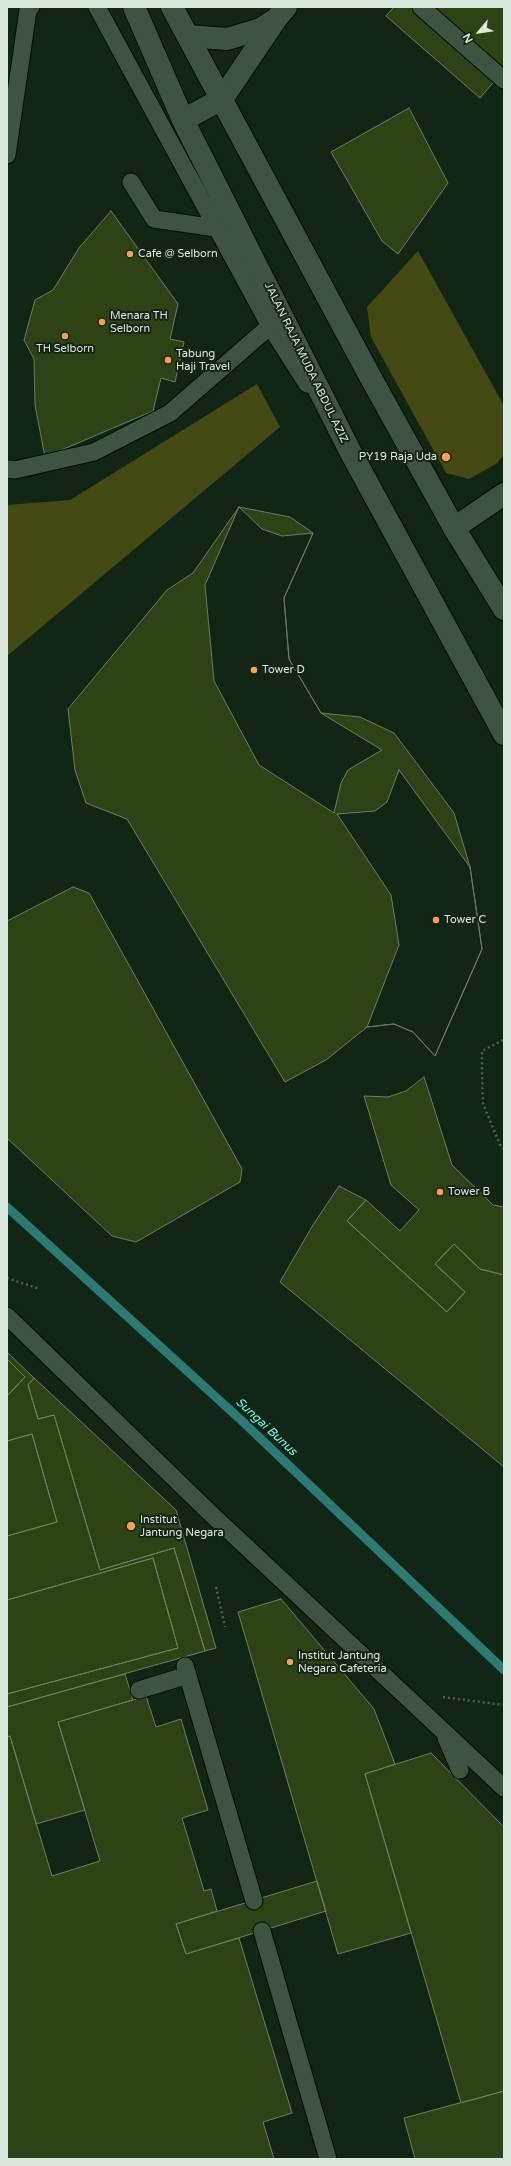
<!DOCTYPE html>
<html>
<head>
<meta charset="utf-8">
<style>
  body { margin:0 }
  #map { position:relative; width:511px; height:2166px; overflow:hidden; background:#122616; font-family:"Varela Round",sans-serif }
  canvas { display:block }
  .frame { position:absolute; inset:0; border:8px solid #dae7dc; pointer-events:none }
  .north { position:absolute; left:459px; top:12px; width:40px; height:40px; -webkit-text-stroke:3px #122616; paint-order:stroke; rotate:241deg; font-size:11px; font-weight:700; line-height:16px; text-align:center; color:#dae7dc }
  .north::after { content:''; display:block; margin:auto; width:14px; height:18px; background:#dae7dc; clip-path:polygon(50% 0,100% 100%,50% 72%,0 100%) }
</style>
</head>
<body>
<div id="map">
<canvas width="511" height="2166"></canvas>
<div class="frame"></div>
<div class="north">N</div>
</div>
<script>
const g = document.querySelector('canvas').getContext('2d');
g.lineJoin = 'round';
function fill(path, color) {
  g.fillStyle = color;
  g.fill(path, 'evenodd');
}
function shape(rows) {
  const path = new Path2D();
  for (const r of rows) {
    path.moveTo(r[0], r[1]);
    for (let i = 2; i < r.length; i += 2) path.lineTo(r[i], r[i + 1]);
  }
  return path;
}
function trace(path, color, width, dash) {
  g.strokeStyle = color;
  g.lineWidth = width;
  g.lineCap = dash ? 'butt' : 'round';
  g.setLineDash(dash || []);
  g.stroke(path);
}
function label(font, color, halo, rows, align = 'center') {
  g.font = font + ' "Varela Round",sans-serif';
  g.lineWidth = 4;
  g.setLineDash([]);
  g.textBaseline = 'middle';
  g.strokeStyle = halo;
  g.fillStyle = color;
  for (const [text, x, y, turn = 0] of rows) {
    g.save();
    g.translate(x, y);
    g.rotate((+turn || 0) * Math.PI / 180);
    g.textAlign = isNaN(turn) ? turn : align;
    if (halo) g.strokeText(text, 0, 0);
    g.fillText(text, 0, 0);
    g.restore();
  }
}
const green = shape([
  [418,251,504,406,504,455,496,464,469,479,446,473,371,337,367,307],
  [257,384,280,427,7,656,7,505,70,500]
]);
const stream = shape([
  [7,1207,241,1420,504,1670]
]);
const building = shape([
  [394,7,504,7,504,70,480,98,386,16,394,7],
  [409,108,448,183,398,254,382,241,331,152,409,108],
  [111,211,178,304,170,339,184,342,175,382,161,378,153,411,45,457,35,405,34,359,24,340,35,300,53,290,79,248,111,211],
  [239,507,262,529,282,536,313,533,284,598,289,659,321,713,382,750,348,770,341,783,334,813,259,765,214,681,205,585,239,507],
  [239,507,290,517,313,533,284,598,289,659,321,713,360,717,394,733,454,813,470,867,482,949,435,1056,413,1032,394,1024,367,1027,326,1060,285,1082,127,819,86,803,75,770,68,709,167,590,193,573,239,507],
  [399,770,470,867,482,949,435,1056,413,1032,394,1024,367,1027,399,945,391,895,337,814,375,811,387,802,399,770],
  [73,887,89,893,242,1169,240,1182,136,1242,112,1236,7,1138,7,921,73,887],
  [424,1077,452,1165,493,1205,504,1207,504,1275,480,1269,454,1244,435,1264,465,1292,447,1312,347,1221,366,1200,400,1231,419,1210,391,1185,364,1096,388,1097,406,1091,424,1077],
  [339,1186,366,1200,347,1221,447,1312,465,1292,435,1264,454,1244,480,1269,504,1275,504,1467,280,1282,313,1225,339,1186],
  [7,1352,34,1378,28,1385,38,1419,54,1415,100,1570,174,1548,205,1651,7,1707,7,1694,178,1648,153,1558,7,1600,7,1536,57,1522,32,1434,7,1441,7,1396,25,1377,7,1359,7,1352],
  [7,1359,25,1377,7,1396,7,1359],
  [34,1378,176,1510,216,1648,205,1651,174,1548,100,1570,54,1415,38,1419,28,1385,34,1378],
  [32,1434,57,1522,7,1536,7,1441,32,1434],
  [153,1558,178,1648,7,1694,7,1600,153,1558],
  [281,1599,374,1709,395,1764,365,1774,411,1933,338,1954,238,1612,281,1599],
  [125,1674,133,1700,58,1722,85,1810,36,1824,10,1736,7,1737,7,1707,125,1674],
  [146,1696,156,1727,181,1719,208,1810,182,1818,204,1891,211,1889,217,1911,176,1924,186,1954,239,1938,292,2113,263,2122,274,2159,7,2159,7,1737,10,1736,52,1876,100,1861,58,1722,146,1696],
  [431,1753,504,1827,504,2091,461,2103,365,1774,431,1753],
  [317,1881,326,1911,186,1954,176,1924,317,1881],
  [504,2091,504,2159,415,2159,404,2118,504,2091]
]);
const path = shape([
  [503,1040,482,1051,482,1069,483,1104,501,1147,504,1149],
  [7,1278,40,1289],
  [216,1587,225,1627],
  [443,1697,504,1705]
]);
const lane = shape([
  [97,7,270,326,307,384],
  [421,7,504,80],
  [7,155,28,10,31,7],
  [131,182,154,219,216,228],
  [7,469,15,470,94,452,170,413,270,326],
  [7,1316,209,1512,504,1788],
  [185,1666,254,1901],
  [139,1690,188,1675],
  [446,1738,460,1770],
  [262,1931,328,2159]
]);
const street = shape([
  [188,36,227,39,261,29,273,21],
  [222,99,276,19,286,7],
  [454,528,504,494]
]);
const secondary = shape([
  [134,7,183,120,350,451,504,734],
  [172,7,372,380,454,528,504,609],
  [183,120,222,99]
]);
const markers = [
  [130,254,4,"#fb9e52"],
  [102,322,4,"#fb9e52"],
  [65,336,4,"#fb9e52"],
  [168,360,4,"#fb9e52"],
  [446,457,5,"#fb9e52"],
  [254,670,4,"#fb9e52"],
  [436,920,4,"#fb9e52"],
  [440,1192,4,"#fb9e52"],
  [131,1526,5,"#fb9e52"],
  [290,1662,4,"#fb9e52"]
];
const poiNames = [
  ["Cafe @ Selborn",138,254],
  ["Menara TH",110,316],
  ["Selborn",110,329],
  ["TH Selborn",65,349,"center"],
  ["Tabung",176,354],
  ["Haji Travel",176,367],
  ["PY19 Raja Uda",437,457,"right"],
  ["Tower D",262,670],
  ["Tower C",444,920],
  ["Tower B",448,1192],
  ["Institut",140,1520],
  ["Jantung Negara",140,1533],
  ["Institut Jantung",298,1656],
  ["Negara Cafeteria",298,1669]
];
const streetNames = [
  ["JALAN RAJA MUDA ABDUL AZIZ",306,363,64]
];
const waterNames = [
  ["Sungai Bunus",266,1427,43]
];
fill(green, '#454913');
trace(stream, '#2c7a73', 9);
fill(building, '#2d4315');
trace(building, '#6e7c63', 1);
trace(lane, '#000f03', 19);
trace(street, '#000f03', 24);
trace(secondary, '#000f03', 24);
trace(path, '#4e6052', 2.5, [2, 3]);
trace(lane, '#3e5442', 17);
trace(street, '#3e5442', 22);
trace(secondary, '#3e5442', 22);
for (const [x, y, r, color] of markers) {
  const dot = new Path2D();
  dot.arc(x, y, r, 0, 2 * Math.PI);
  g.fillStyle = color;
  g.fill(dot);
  trace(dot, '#122616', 1.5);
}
label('11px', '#dae7dc', '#122616', poiNames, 'left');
label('11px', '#dae7dc', '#122616', streetNames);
label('italic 12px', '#6efdf0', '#122616', waterNames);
</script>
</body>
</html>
